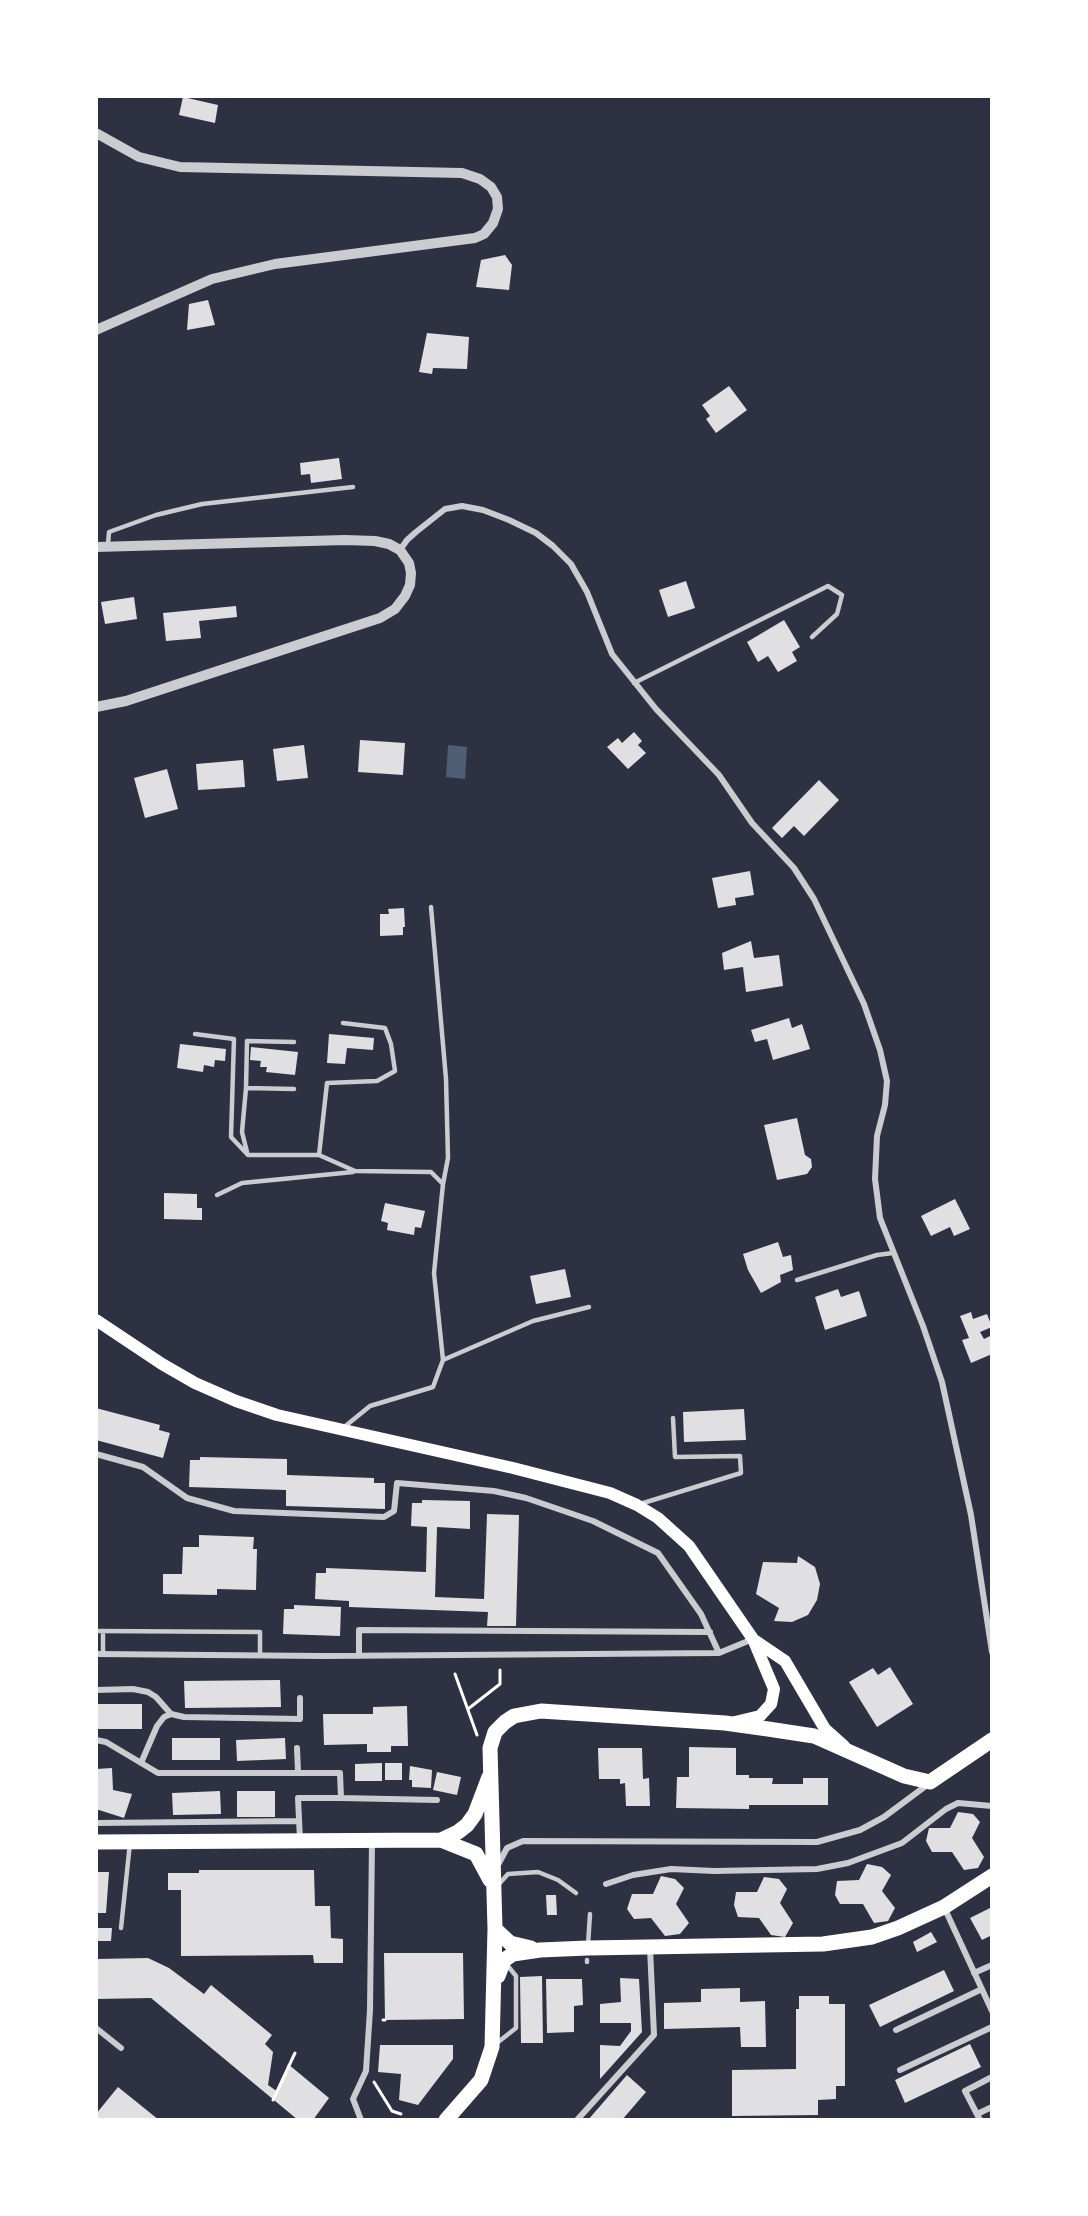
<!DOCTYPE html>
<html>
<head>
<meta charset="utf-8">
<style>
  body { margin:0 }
  #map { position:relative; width:1088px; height:2216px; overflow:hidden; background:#2d3142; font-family:Roboto,sans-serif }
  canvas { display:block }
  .frame { position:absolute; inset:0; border:98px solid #fff; pointer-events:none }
</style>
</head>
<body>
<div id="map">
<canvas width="1088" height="2216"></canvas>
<div class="frame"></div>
</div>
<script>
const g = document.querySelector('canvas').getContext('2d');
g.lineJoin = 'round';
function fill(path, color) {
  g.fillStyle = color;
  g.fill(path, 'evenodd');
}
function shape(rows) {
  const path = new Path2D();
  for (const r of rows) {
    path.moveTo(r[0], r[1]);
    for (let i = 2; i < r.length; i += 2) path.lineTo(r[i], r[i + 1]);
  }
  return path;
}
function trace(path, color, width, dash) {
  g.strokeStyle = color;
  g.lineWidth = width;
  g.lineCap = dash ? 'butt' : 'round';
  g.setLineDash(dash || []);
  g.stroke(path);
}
const water = shape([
  [448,745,467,747,465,779,446,777]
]);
const building = shape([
  [183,97,218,105,215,123,179,115],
  [505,255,512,265,509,290,476,287,481,260],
  [208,300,215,325,187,330,189,304],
  [427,333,469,337,467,369,433,368,432,374,419,372],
  [729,386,747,410,716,433,706,419,710,416,702,405],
  [339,458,342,479,311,483,310,474,301,475,300,463],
  [686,581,695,608,668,617,659,590],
  [134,597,137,619,105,624,101,602],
  [236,606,237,617,199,621,201,638,166,641,163,613],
  [784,620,800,647,792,652,797,661,778,672,768,656,758,662,747,642],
  [634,732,642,741,638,745,646,753,628,769,607,747,618,738,622,743],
  [360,740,405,743,403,775,358,772],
  [304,745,308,778,277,781,273,749],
  [243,760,245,787,198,790,196,764],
  [167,769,178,809,145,818,134,778],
  [819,780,839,800,804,836,794,826,782,838,772,828],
  [750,871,754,895,735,898,736,905,718,908,712,878],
  [404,908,405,927,403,927,403,935,380,936,380,914,389,914,388,909],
  [751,941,754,958,779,955,783,986,746,992,743,967,724,970,722,953],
  [789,1018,792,1028,802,1024,810,1049,773,1060,767,1039,755,1042,751,1030],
  [329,1034,374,1038,373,1050,347,1048,345,1064,327,1063],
  [180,1044,226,1049,225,1061,215,1060,214,1067,204,1065,203,1072,177,1068],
  [251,1047,298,1052,295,1075,266,1072,267,1067,260,1067,261,1061,250,1060],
  [797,1118,805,1155,811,1159,812,1167,807,1174,777,1180,764,1125],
  [164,1193,197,1194,197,1208,202,1208,202,1220,164,1219],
  [955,1199,970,1229,954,1236,950,1227,931,1236,921,1216],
  [385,1203,425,1211,421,1228,415,1227,414,1235,387,1230,388,1223,381,1221],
  [778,1242,783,1257,791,1255,793,1270,780,1275,781,1282,761,1293,748,1270,743,1254],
  [565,1269,571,1297,536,1304,530,1276],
  [838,1289,841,1297,859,1291,867,1316,825,1330,815,1297],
  [971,1312,973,1319,987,1314,992,1327,980,1332,984,1339,992,1335,992,1354,971,1363,962,1340,969,1338,960,1316],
  [96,1408,160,1425,159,1430,170,1433,163,1458,96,1440],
  [744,1409,746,1440,684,1442,683,1412],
  [200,1457,287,1459,287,1475,374,1478,374,1483,385,1483,385,1509,286,1506,286,1490,189,1487,190,1460,200,1460],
  [422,1500,470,1501,470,1529,437,1527,435,1597,484,1599,487,1514,519,1515,516,1626,487,1626,488,1612,349,1607,349,1601,315,1599,316,1573,326,1573,326,1568,426,1572,427,1527,411,1526,412,1503,422,1503],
  [199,1535,254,1537,253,1549,257,1549,256,1590,217,1589,217,1595,163,1594,163,1574,182,1574,183,1547,199,1547],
  [798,1556,815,1567,820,1584,817,1600,808,1615,792,1622,774,1621,779,1608,756,1594,763,1562,797,1563],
  [294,1605,341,1607,340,1636,283,1634,284,1609,294,1609],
  [890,1667,913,1704,877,1727,849,1682,873,1668,878,1675],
  [280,1680,281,1707,185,1708,184,1681],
  [96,1704,142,1704,142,1729,96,1729],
  [407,1706,408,1746,391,1746,391,1752,367,1752,367,1744,324,1745,323,1714,373,1714,373,1707],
  [172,1738,220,1738,220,1760,172,1760],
  [285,1738,286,1759,237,1761,236,1740],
  [689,1747,736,1748,736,1775,749,1775,749,1778,773,1778,772,1784,803,1784,803,1778,828,1778,828,1805,749,1805,749,1809,676,1808,677,1777,689,1777],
  [598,1748,642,1748,643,1779,649,1778,650,1806,626,1806,625,1783,620,1784,620,1779,599,1779],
  [382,1763,382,1781,355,1781,355,1764],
  [385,1763,402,1763,402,1780,385,1780],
  [410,1766,432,1770,431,1788,412,1787,412,1780,409,1780],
  [112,1768,113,1790,132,1794,124,1818,99,1810,96,1811,96,1769],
  [437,1772,461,1777,457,1795,433,1790],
  [220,1791,221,1814,173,1815,172,1793],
  [237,1791,275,1791,275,1817,237,1817],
  [958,1812,973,1814,980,1822,972,1838,984,1857,978,1868,964,1870,952,1852,932,1852,926,1841,929,1828,950,1828],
  [867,1864,882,1867,891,1875,882,1891,895,1908,888,1921,874,1923,863,1904,840,1904,835,1895,837,1881,859,1880],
  [199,1870,314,1870,315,1906,330,1906,331,1938,343,1939,343,1963,314,1963,313,1955,181,1956,181,1890,168,1890,168,1873,199,1873],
  [96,1872,109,1872,106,1913,96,1913],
  [661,1876,675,1879,684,1888,676,1904,689,1923,680,1934,665,1936,651,1918,634,1919,627,1909,632,1894,653,1894],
  [764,1877,779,1879,787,1889,780,1903,793,1923,785,1937,771,1935,759,1918,738,1917,734,1905,736,1892,757,1892],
  [546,1895,556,1895,557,1915,547,1915],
  [992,1907,992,1935,982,1940,970,1918],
  [96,1928,112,1928,111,1941,96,1941],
  [931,1932,937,1942,917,1952,913,1942],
  [384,1953,463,1953,464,2019,385,2020],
  [148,1958,169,1968,204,1994,211,1985,272,2035,265,2044,273,2052,268,2085,278,2092,288,2064,329,2098,313,2120,298,2120,151,1998,96,1999,96,1959],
  [944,1970,954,1991,880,2027,869,2005],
  [542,1976,543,2043,521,2043,520,1977],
  [620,1978,639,1979,642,2032,600,2079,600,2045,620,2046,631,2031,631,2023,600,2023,600,2004,621,2002],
  [546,1979,582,1979,583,2005,574,2006,574,2032,547,2033],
  [740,1988,740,2002,765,2001,766,2047,741,2047,740,2027,664,2029,664,2003,701,2002,701,1989],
  [799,1996,829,1996,829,2004,845,2004,845,2086,836,2086,836,2099,818,2100,818,2115,732,2116,732,2070,796,2069,796,2009,799,2009],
  [970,2044,981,2067,905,2103,895,2080],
  [380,2045,453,2045,453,2059,418,2105,399,2100,401,2074,378,2072],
  [627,2075,646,2092,622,2120,588,2120],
  [118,2087,159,2120,96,2120,96,2114]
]);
const path = shape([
  [455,1674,477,1735],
  [468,1709,500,1684,500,1670],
  [383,2020,385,2020],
  [374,2082,392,2111,401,2114],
  [273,2100,295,2053]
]);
const service = shape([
  [108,545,109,532,156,515,202,504,353,487],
  [634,683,828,586,842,595,837,614,812,637],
  [431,907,446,1079,448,1158,443,1184],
  [195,1034,234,1039,231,1137,248,1155,319,1155,355,1171,431,1172,443,1184,434,1273,443,1360,433,1387,370,1406,343,1428],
  [246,1088,247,1041,294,1042],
  [247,1152,242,1132,246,1088,294,1089],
  [319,1155,327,1083,377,1081,395,1071,391,1044,385,1028,343,1023],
  [217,1195,242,1183,353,1172],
  [797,1280,877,1255,893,1253],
  [443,1360,533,1321,589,1307],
  [640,1504,741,1473,740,1456,675,1457,673,1418],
  [96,1631,260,1632,260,1655],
  [103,1654,103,1631],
  [499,1884,508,1874,538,1872,558,1880,576,1893],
  [121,1928,130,1843],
  [588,1945,590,1914],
  [587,1962,587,1960],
  [497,2043,516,2028,516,1976,507,1965]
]);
const minor = shape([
  [400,550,407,540,416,532,445,509,462,506,483,510,509,520,536,533,553,546,571,564,587,592,612,654,656,709,719,775,752,823,794,868,814,899,864,1004,880,1050,887,1081,885,1105,877,1136,875,1179,880,1218,923,1326,942,1382,971,1515,992,1652],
  [96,1454,143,1467,187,1498,234,1511,384,1517,394,1511,397,1483,494,1491,526,1498,593,1521,658,1553,701,1614,719,1653],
  [96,1654,323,1656,719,1653,753,1639],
  [359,1656,359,1630,710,1632],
  [96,1690,133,1689,148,1692,156,1697,171,1714,184,1717,300,1719,300,1698],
  [96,1740,106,1742,158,1773,340,1773,341,1798,298,1798,300,1840],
  [297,1748,298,1772],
  [141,1763,157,1726,164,1717,171,1714],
  [341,1798,437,1800],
  [96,1823,299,1821],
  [499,1863,507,1848,523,1841,817,1842,860,1830,884,1817,927,1785],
  [606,1884,633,1875,671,1869,714,1871,817,1869,848,1863,902,1843,946,1809,958,1803,992,1806],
  [944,1907,992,2011],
  [974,1973,992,1965],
  [96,2028,121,2048],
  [896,2030,982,1989],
  [900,2070,992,2027],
  [977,2114,992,2107],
  [361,2120,353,2099,366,2071,370,2010,372,1841],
  [577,2120,654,2035,650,1948],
  [980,2120,965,2091,992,2077]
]);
const tertiary = shape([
  [96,133,139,157,180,167,462,173,480,179,491,187,497,197,498,209,493,223,484,234,475,238,275,264,212,279,96,330],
  [96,547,345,540,375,541,389,544,400,550,409,563,411,573,410,585,405,596,395,609,380,618,126,701,96,707]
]);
const secondary = shape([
  [96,1320,162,1364,195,1383,236,1401,277,1415,513,1468,610,1493,637,1505,658,1518,689,1546,753,1639,774,1689,771,1704,760,1716,735,1722],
  [754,1640,785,1661,825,1729,844,1746]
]);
const primary = shape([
  [441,1840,458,1832,467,1825,475,1814,489,1777],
  [96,1842,441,1840,476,1854,490,1880],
  [495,1929,510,1943,531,1948],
  [498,1976,504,1960,513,1954,540,1950,588,1948,823,1944,872,1937,898,1928,944,1907,992,1876],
  [446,2120,481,2080,492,2047,495,1929,490,1748,495,1732,505,1722,514,1716,541,1711,725,1723,768,1729,814,1736,904,1776,930,1782,992,1740]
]);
fill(water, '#4f5d75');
fill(building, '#e0e0e3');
trace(path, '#fff', 3);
trace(service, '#caccd0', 4.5);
trace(minor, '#caccd0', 6);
trace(tertiary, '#caccd0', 10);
trace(secondary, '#fff', 12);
trace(primary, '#fff', 15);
</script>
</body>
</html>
